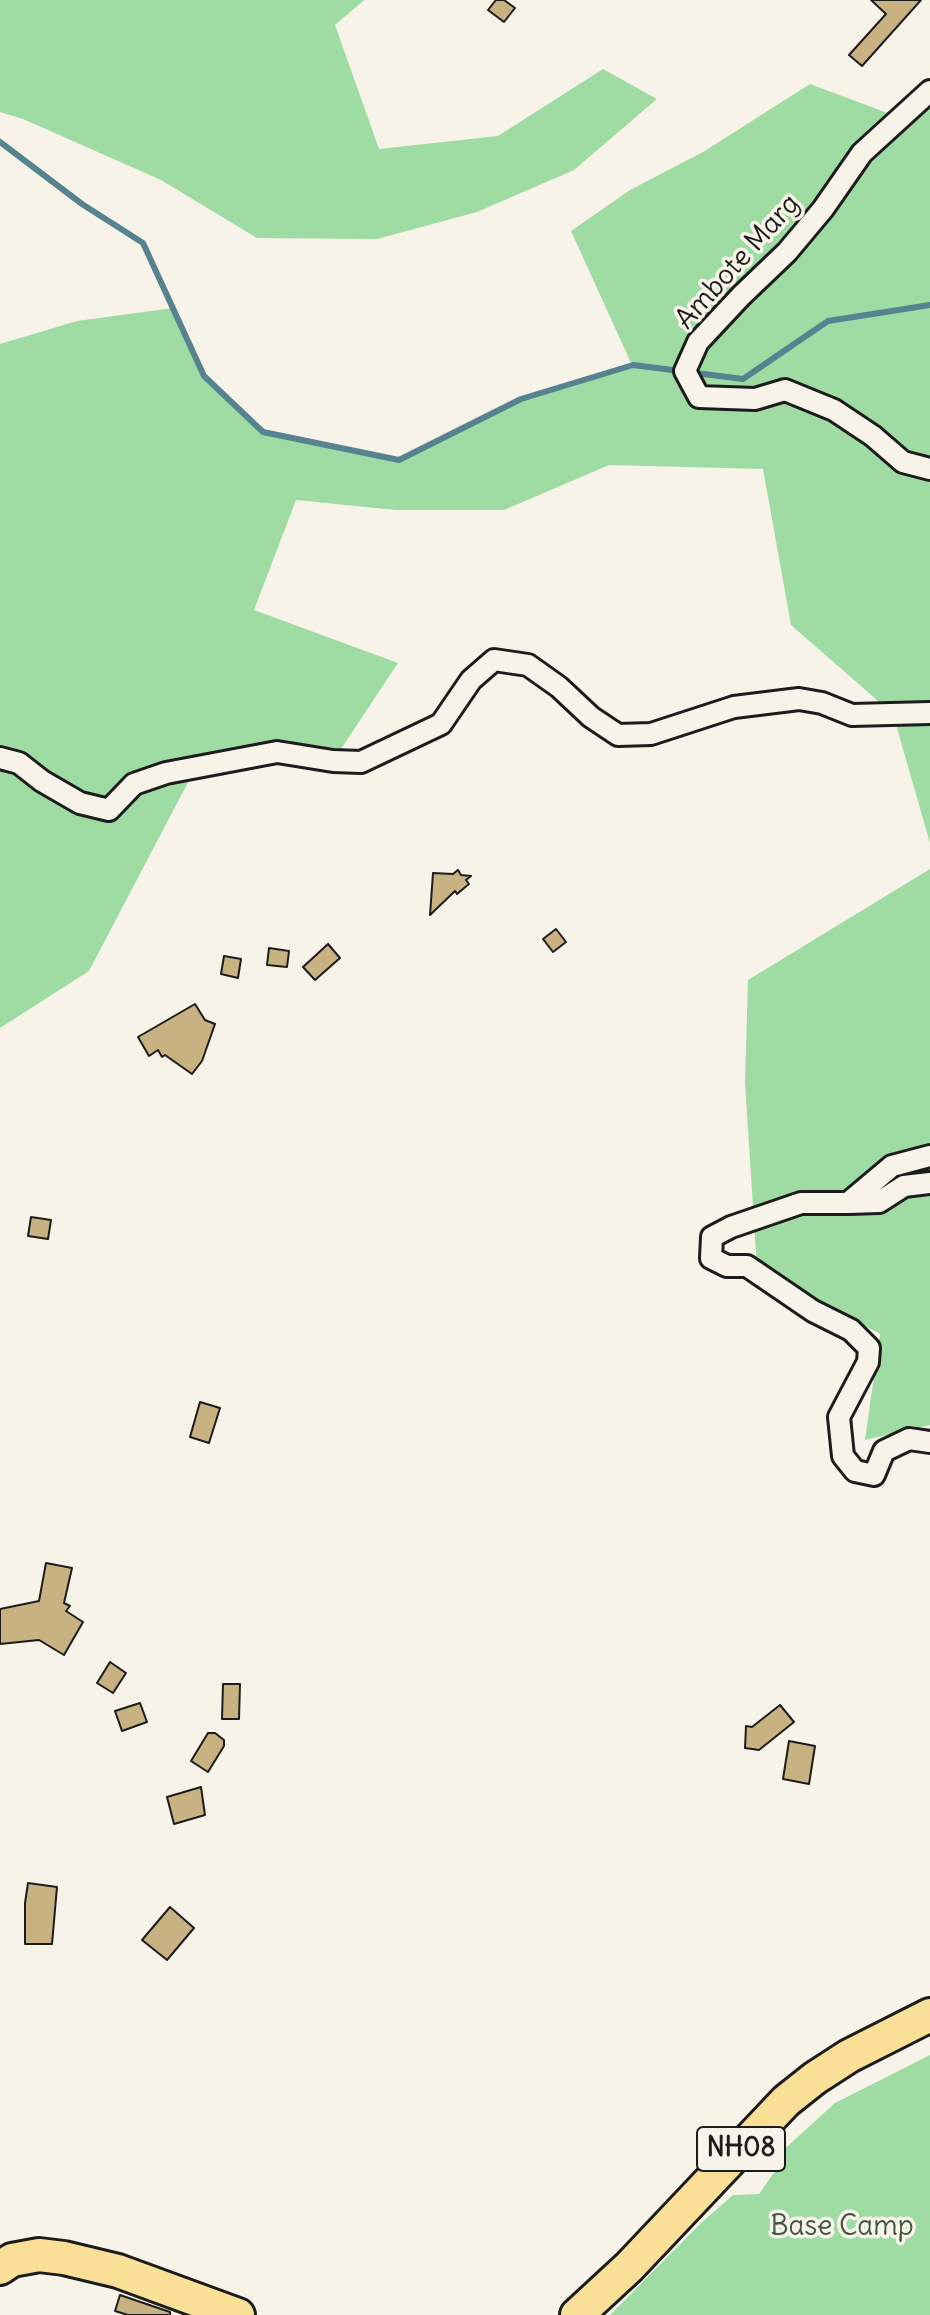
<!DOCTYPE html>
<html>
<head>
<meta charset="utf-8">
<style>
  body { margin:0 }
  canvas { display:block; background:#f7f3e8 }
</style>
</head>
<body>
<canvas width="930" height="2315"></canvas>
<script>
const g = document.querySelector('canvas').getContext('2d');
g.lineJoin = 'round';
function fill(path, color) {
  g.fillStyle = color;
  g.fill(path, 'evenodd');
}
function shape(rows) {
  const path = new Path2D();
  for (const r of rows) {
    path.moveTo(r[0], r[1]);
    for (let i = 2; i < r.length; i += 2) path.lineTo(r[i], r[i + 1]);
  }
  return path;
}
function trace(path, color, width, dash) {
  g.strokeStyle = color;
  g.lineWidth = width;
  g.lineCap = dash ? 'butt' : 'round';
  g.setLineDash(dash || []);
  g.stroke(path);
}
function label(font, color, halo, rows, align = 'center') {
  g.font = font + ' Delius,sans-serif';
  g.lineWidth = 7;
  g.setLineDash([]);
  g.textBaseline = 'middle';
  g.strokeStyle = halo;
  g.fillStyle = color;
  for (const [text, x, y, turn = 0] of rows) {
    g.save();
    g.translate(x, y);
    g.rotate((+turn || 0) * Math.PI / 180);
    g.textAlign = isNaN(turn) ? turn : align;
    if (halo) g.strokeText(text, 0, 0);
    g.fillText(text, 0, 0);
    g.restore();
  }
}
const green = shape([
  [0,0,364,0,335,25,379,149,498,136,603,69,657,99,574,170,477,212,377,239,257,238,161,180,23,119,0,112],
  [810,84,901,118,930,91,930,843,893,714,791,625,763,469,609,465,504,510,396,510,296,500,254,610,398,663,333,761,277,752,195,769,89,971,0,1028,0,344,77,321,173,308,204,376,263,432,399,460,521,399,632,365,571,231,630,190,703,152],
  [930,869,930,1425,865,1440,880,1334,757,1269,745,1082,748,980],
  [930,2055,930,2315,610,2315,701,2223,733,2195,759,2194,778,2167,779,2154,835,2103]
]);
const stream = shape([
  [0,142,82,204,143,243,204,376,263,432,399,460,521,399,633,365,743,379,828,321,930,305]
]);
const building = shape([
  [496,0,504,0,515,8,504,22,488,10,496,0],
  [871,0,921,0,862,66,849,55,886,14,871,0],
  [458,870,461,875,471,876,466,880,469,884,457,894,455,891,430,915,433,873,453,874,458,870],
  [556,929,566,942,553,952,543,939,556,929],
  [328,944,340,958,315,980,303,967,328,944],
  [269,948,289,951,287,967,267,965,269,948],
  [224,956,241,959,238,978,221,974,224,956],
  [195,1004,205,1020,215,1024,202,1061,192,1074,165,1055,162,1057,158,1050,149,1056,138,1037,195,1004],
  [31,1217,51,1220,48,1239,28,1236,31,1217],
  [200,1402,220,1408,209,1443,190,1437,200,1402],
  [46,1563,72,1568,64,1603,70,1606,66,1611,83,1622,64,1655,39,1640,0,1644,0,1609,39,1601,46,1563],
  [110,1662,126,1673,113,1693,97,1683,110,1662],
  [223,1684,240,1684,239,1719,222,1719,223,1684],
  [140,1703,147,1722,122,1731,115,1711,140,1703],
  [780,1705,794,1722,759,1750,745,1748,746,1726,752,1727,780,1705],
  [208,1733,215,1733,224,1740,224,1746,208,1772,191,1761,208,1733],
  [789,1741,815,1746,809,1784,783,1779,789,1741],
  [201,1787,205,1815,174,1824,167,1797,201,1787],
  [28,1883,57,1887,52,1944,25,1944,25,1903,28,1883],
  [170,1907,194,1928,167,1960,142,1940,170,1907],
  [120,2295,170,2312,170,2315,128,2315,115,2311,120,2295]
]);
const minor = shape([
  [930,91,862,153,823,209,787,252,741,296,698,342,685,371,699,397,755,399,785,390,834,410,873,436,903,462,930,469],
  [0,758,19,763,42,781,80,803,109,810,134,784,166,773,277,752,333,761,361,762,441,724,471,680,494,660,528,665,559,687,591,717,618,735,651,734,734,707,799,699,822,703,852,715,930,713],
  [930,1156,892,1166,848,1203,801,1203,731,1227,712,1237,711,1258,727,1266,747,1266,813,1311,851,1330,869,1348,868,1362,839,1417,843,1456,855,1471,874,1475,884,1451,909,1439,930,1442],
  [848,1203,879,1202,904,1186,930,1183]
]);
const primary = shape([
  [0,2268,12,2260,39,2255,64,2258,118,2271,238,2315],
  [577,2315,629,2267,786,2101,815,2078,849,2056,930,2015]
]);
const shields = [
  [741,2149,88]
];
const shieldNames = [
  ["NH08",741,2149]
];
const streetNames = [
  ["Ambote Marg",738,262,-48]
];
const parkNames = [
  ["Base Camp",842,2227]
];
fill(green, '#9edca3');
trace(stream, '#56838f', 6);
fill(building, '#c9b281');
trace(building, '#1c1c1c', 2);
trace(minor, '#1c1c1c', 26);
trace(primary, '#1c1c1c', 38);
trace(minor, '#f7f3e8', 20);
trace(primary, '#fadf96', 32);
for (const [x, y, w] of shields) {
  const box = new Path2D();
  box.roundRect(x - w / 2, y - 22, w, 44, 6);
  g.fillStyle = '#f7f3e8';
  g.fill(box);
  trace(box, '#1c1c1c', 2);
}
label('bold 26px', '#1c1c1c', null, shieldNames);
label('28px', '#1c1c1c', '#f7f3e8', streetNames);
label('28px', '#435644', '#f7f3e8', parkNames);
</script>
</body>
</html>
